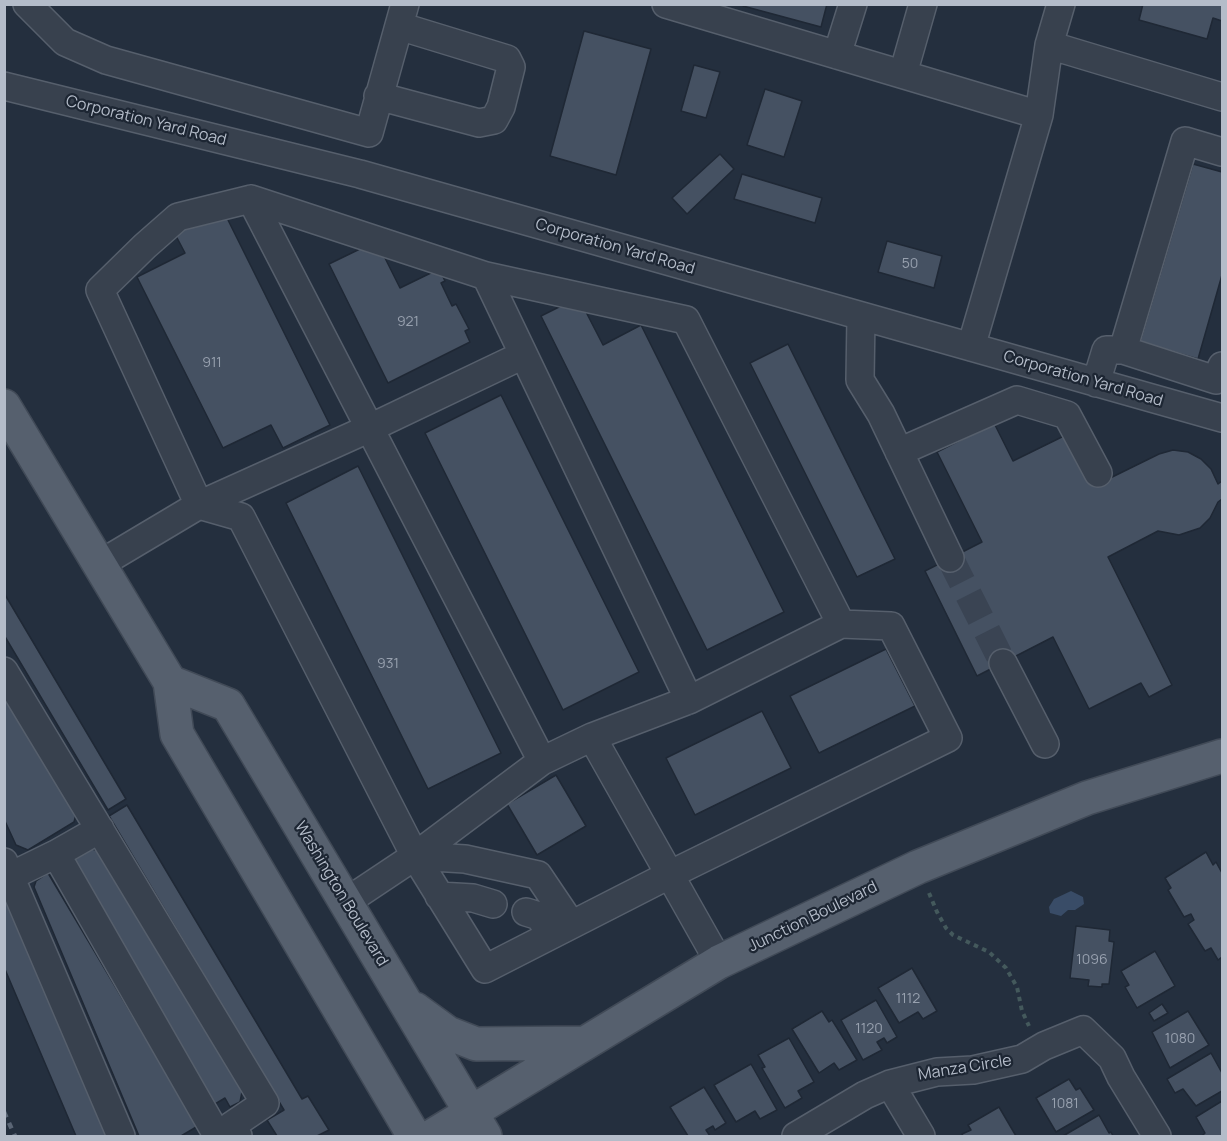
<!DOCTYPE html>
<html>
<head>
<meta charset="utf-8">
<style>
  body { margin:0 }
  #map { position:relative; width:1227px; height:1141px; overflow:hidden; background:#242f3e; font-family:Manrope,sans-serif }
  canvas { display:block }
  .frame { position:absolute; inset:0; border:6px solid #b4bcc9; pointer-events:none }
</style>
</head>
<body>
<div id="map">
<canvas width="1227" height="1141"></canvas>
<div class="frame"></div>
</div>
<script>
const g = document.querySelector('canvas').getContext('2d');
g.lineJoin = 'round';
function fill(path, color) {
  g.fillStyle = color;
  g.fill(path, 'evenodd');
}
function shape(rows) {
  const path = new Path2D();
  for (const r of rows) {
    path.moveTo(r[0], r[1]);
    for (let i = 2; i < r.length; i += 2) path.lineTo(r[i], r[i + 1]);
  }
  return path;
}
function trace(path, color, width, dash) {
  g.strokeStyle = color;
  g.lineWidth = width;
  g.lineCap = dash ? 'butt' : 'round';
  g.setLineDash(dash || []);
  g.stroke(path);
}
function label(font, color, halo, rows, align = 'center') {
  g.font = font + ' Manrope,sans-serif';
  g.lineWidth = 4.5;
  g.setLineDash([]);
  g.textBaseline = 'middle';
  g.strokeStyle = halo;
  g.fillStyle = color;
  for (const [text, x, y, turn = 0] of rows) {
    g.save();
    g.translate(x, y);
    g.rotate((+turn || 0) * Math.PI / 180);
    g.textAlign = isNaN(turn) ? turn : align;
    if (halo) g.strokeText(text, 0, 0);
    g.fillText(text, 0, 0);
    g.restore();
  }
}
const water = shape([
  [1071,891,1083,897,1084,904,1075,910,1068,910,1061,916,1050,913,1049,907,1054,899]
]);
const building = shape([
  [744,4,827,4,821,27,743,6,744,4],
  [1143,4,1222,4,1222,21,1213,18,1207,39,1139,20,1143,4],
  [584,31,651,49,616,175,550,156,584,31],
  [694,65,720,72,706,118,681,111,694,65],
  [765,89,802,101,784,157,747,145,765,89],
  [720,154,734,169,687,214,672,198,720,154],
  [1193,164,1222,172,1222,275,1198,359,1140,342,1193,164],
  [742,174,822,198,815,223,734,199,742,174],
  [223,210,330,425,283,448,271,425,223,448,137,277,185,253,175,234,223,210],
  [887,241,942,256,934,288,878,272,887,241],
  [364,247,382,252,400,288,439,269,445,281,441,283,452,306,456,304,469,329,465,331,470,342,388,383,329,264,364,247],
  [565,304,585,310,603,345,641,325,784,612,707,650,541,316,565,304],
  [788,344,895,559,857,577,750,363,788,344],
  [501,395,639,672,563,710,425,433,501,395],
  [994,423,1013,461,1070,433,1096,485,1159,454,1173,450,1188,452,1201,459,1211,469,1218,484,1222,481,1222,499,1218,502,1210,518,1200,528,1179,535,1158,531,1108,557,1172,685,1149,697,1141,683,1089,709,1053,637,977,676,925,571,982,542,937,452,994,423],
  [358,466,501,753,428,789,286,503,358,466],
  [4,593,126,799,108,810,4,635,4,593],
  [886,649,915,706,819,753,790,696,886,649],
  [4,683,78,807,74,822,28,850,16,845,4,819,4,683],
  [762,711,791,768,695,815,666,758,762,711],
  [556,775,586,826,537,855,507,804,556,775],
  [127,805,302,1099,308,1096,329,1130,317,1136,277,1136,267,1120,284,1110,109,816,127,805],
  [92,849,104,852,243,1087,240,1102,230,1107,225,1098,215,1104,71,861,92,849],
  [1206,852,1213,865,1216,862,1222,873,1222,957,1218,960,1211,948,1205,951,1188,924,1194,920,1191,914,1184,917,1168,890,1171,888,1165,878,1206,852],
  [48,873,198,1126,181,1136,139,1136,34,887,36,881,48,873],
  [4,885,111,1136,76,1136,4,967,4,885],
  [1076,926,1110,930,1109,941,1114,942,1109,984,1102,984,1102,987,1088,986,1089,980,1070,978,1076,926],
  [1155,951,1175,986,1137,1008,1125,987,1129,985,1121,971,1155,951],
  [912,968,937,1011,923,1019,918,1012,899,1023,878,988,912,968],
  [876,1000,897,1037,887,1043,884,1038,877,1042,882,1050,863,1060,841,1020,876,1000],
  [1162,1004,1168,1013,1154,1021,1149,1013,1162,1004],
  [822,1011,829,1022,832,1020,857,1060,839,1070,834,1063,819,1073,792,1029,822,1011],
  [1188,1011,1209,1045,1170,1068,1152,1032,1188,1011],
  [789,1038,814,1082,798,1091,802,1098,785,1108,762,1068,765,1067,758,1055,789,1038],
  [1211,1053,1222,1073,1222,1091,1196,1106,1183,1089,1175,1093,1167,1079,1211,1053],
  [751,1064,777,1110,760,1119,755,1111,736,1122,714,1085,751,1064],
  [1069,1079,1076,1090,1080,1088,1094,1110,1056,1132,1036,1098,1069,1079],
  [704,1087,726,1123,715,1130,713,1126,706,1130,710,1136,688,1136,670,1107,704,1087],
  [1222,1101,1222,1136,1202,1136,1205,1133,1196,1117,1222,1101],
  [999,1107,1016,1136,963,1136,962,1134,971,1130,968,1125,999,1107],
  [1099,1115,1109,1133,1111,1132,1113,1136,1063,1136,1099,1115]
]);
const minorTunnel = shape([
  [950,558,1003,663]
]);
const path = shape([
  [929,893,937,912,946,928,953,935,989,952,1006,968,1017,987,1022,1011,1029,1026]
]);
const minor = shape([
  [27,4,65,42,106,60,369,133,405,4],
  [666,4,1039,115],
  [1049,45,1061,4],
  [837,55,853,4],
  [903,74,923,4],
  [4,86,360,174,1222,418],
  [378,96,479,123,494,120,501,107,511,67,507,59,399,26],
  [251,199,178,217,145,246,100,290,199,505,370,428,523,355],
  [486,276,686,320,841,624,689,700],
  [861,316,860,380,881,414,950,558],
  [971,347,1039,115,1049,45,1222,97],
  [1123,350,1185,141,1222,152],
  [1096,383,1106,350,1123,350,1216,380,1222,366],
  [899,452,1017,400,1067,415,1098,473],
  [100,564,199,505,241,517,415,856,485,969,669,875,948,738,891,626,841,624],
  [1003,663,1045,744],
  [4,671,265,1103,231,1126,238,1136],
  [592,737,689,700,486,276,251,199,542,761,592,737,719,962],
  [56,854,100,829],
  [415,856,465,859,538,875,571,924],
  [4,862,121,1136],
  [11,876,56,854,217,1135],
  [439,896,473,898,493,904],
  [346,902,415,856,542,761],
  [526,912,539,916,551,934],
  [890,1084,921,1136],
  [796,1136,865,1095,890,1084,937,1072,973,1070,1022,1059,1044,1046,1083,1030,1112,1058,1121,1077,1157,1136]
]);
const major = shape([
  [4,406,170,682,177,734,414,1136],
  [170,682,228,705,485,1136],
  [415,1009,448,1033,476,1044,583,1043],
  [432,1136,719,962,918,867,1087,798,1222,756]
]);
const rail = shape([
  [4,1112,15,1136]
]);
const numberNames = [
  ["50",910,264],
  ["921",408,322],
  ["911",212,363],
  ["931",388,664],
  ["1096",1092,960],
  ["1112",908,999],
  ["1120",869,1029],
  ["1080",1180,1039],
  ["1081",1065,1104]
];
const streetNames = [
  ["Corporation Yard Road",146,121,14],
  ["Corporation Yard Road",615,247,16],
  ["Corporation Yard Road",1083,379,16],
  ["Washington Boulevard",341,894,59],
  ["Junction Boulevard",813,917,-26],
  ["Manza Circle",965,1068,-9]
];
fill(water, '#394c67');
fill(building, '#455162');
trace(building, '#1f2835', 1.5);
trace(minorTunnel, '#3a4453', 27, [27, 14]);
trace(minor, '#565f6c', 30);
trace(major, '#414a57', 36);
trace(path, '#44595c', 4, [4.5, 4.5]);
trace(minor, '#38414e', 27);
trace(major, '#56606e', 33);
trace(rail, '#5a6575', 4.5, [6, 6]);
label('14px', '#98a1af', null, numberNames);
label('16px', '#b4bcc9', '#1d2633', streetNames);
</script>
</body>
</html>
